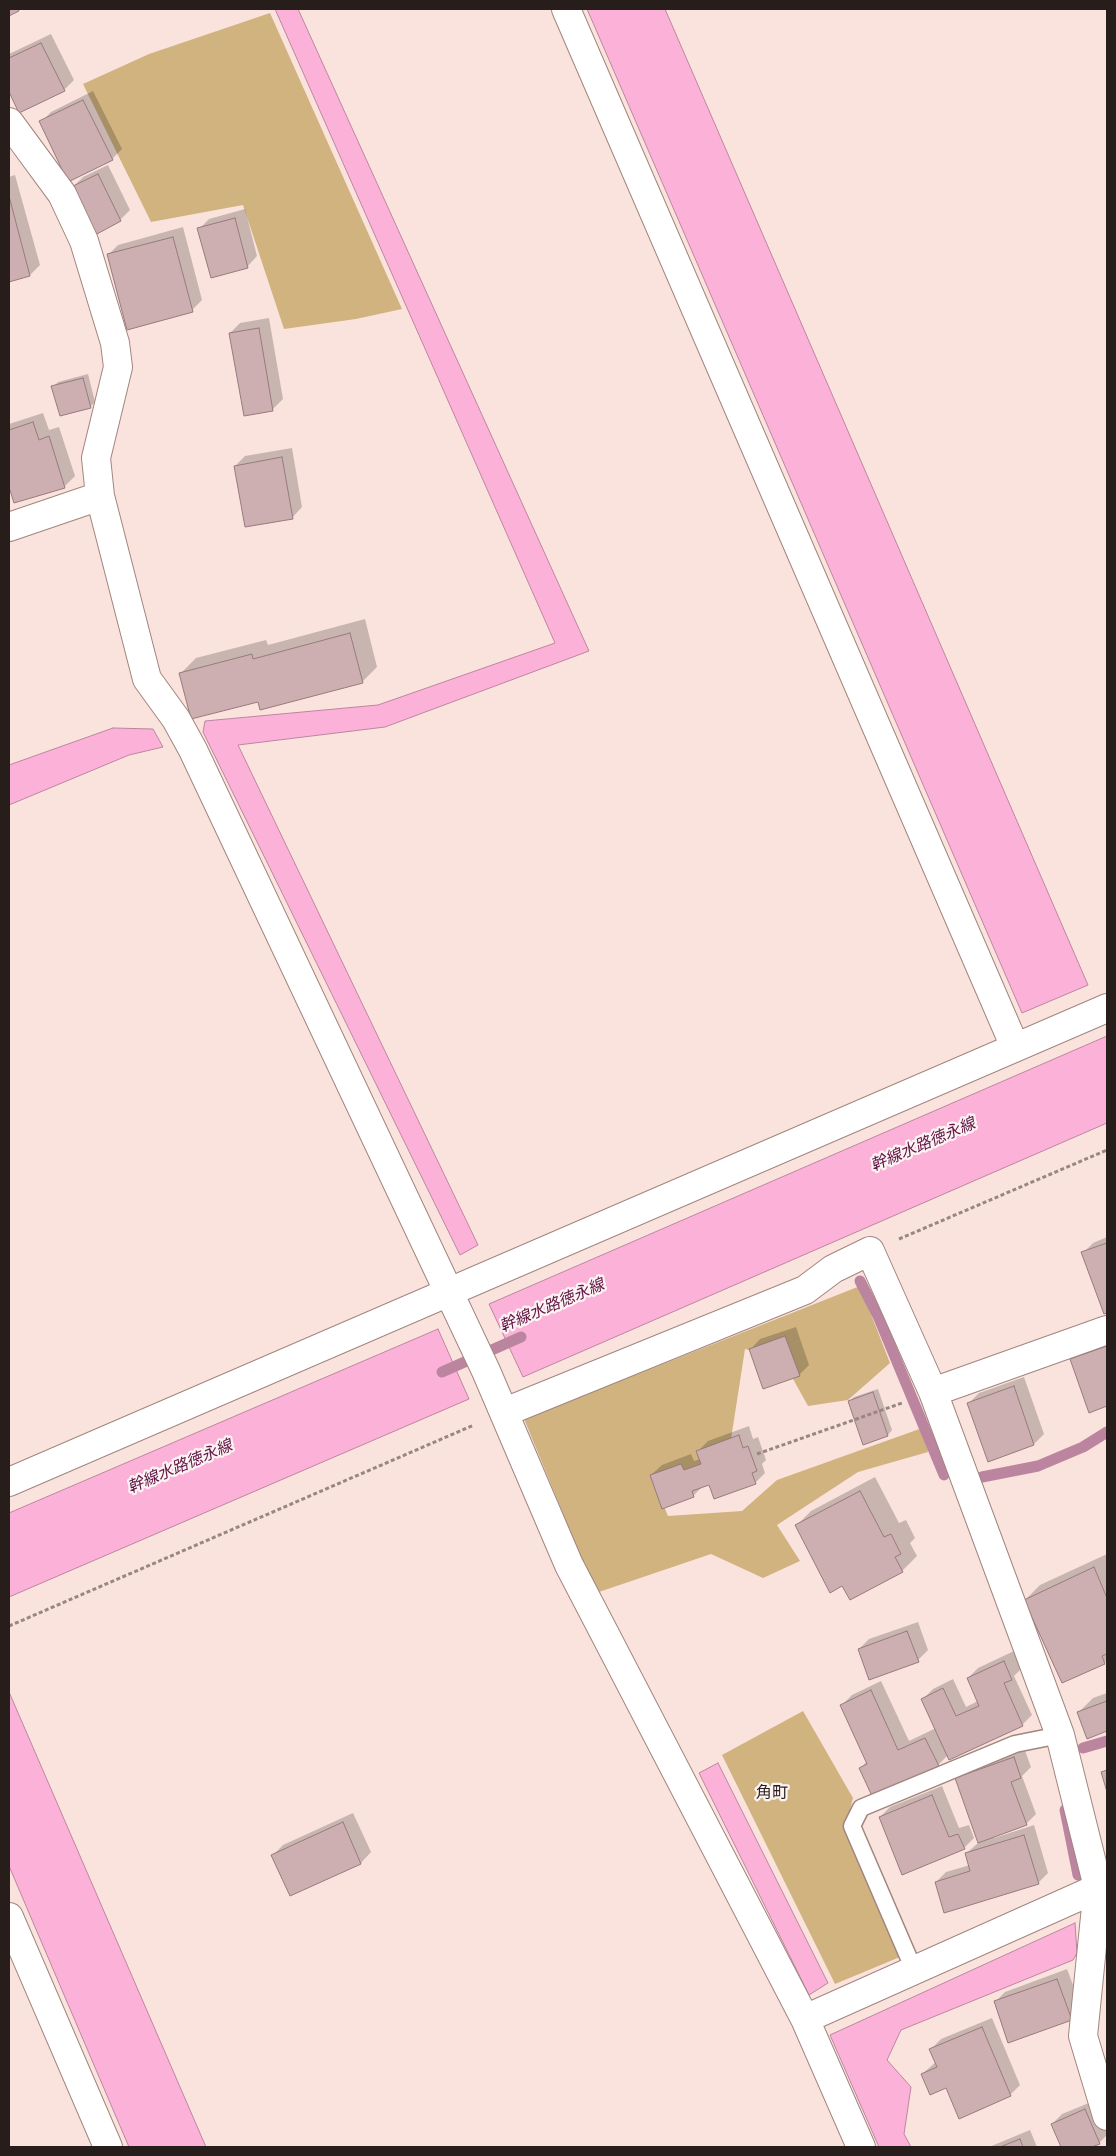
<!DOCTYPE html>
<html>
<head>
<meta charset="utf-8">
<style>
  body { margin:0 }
  #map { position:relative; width:1116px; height:2156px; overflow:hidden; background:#fbe3dd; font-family:Manrope,sans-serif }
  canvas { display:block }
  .frame { position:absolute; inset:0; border:10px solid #271d1a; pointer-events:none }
</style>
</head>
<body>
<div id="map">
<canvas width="1116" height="2156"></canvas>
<div class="frame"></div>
</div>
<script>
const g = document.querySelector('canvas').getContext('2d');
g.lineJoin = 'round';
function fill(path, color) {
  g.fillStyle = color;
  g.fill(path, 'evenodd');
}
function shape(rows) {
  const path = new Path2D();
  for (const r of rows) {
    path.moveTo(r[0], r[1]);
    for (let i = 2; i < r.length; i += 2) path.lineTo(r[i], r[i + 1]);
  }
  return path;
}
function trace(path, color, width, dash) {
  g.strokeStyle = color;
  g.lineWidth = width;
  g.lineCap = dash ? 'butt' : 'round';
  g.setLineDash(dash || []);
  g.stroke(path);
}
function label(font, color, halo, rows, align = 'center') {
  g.font = font + ' Manrope,"Noto Sans JP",sans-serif';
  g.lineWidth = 4.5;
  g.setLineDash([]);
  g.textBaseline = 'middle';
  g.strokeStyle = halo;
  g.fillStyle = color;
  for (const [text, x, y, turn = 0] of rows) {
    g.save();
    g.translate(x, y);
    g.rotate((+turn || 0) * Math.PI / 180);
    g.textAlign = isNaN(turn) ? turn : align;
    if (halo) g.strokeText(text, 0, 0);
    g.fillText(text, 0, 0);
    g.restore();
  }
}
const green = shape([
  [270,13,402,309,356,319,284,329,243,205,151,222,83,84,149,54],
  [860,1286,890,1363,848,1400,808,1406,782,1359,745,1349,729,1452,656,1487,668,1516,742,1511,777,1480,925,1427,928,1452,858,1472,777,1525,800,1561,763,1578,711,1554,596,1593,524,1419],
  [803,1711,853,1798,845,1829,900,1957,835,1984,722,1755]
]);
const water = shape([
  [275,9,298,9,589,651,385,727,238,745,478,1245,460,1255,203,732,205,721,378,705,555,643,275,9],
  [587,9,665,9,1088,985,1022,1013,587,9],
  [113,728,153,729,163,747,129,755,9,805,9,765,113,728],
  [1107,1036,1107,1123,523,1377,489,1304,1107,1036],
  [438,1329,469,1399,9,1597,9,1513,438,1329],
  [9,1692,206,2147,129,2147,9,1866,9,1692],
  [718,1763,828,1983,809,1995,699,1773,718,1763],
  [1075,1923,1077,1953,1073,1960,901,2030,887,2060,911,2087,904,2134,911,2147,879,2147,830,2035,1075,1923]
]);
const shadow = shape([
  [51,34,74,80,64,90,19,111,9,89,9,54],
  [93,91,122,149,112,159,41,122,51,112],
  [108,165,130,210,120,220,73,187,83,177],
  [15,175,40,265,30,275,9,280,9,177],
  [245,209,257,256,247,267,199,229,209,219],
  [183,227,202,300,192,310,108,255,118,245],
  [269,318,283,399,273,409,245,414,230,333,240,323],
  [88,374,95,402,91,406,53,387,58,382],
  [43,413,49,430,59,427,75,476,65,486,15,502,9,483,9,424],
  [292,448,302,507,292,518,235,466,245,456],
  [365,619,377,667,362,682,259,700,181,673,196,658,266,640,268,645],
  [1107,1237,1107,1311,1104,1312,1083,1253,1093,1243],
  [796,1327,809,1365,799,1375,750,1350,760,1339],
  [1107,1340,1107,1405,1090,1411,1071,1359,1081,1349],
  [1024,1377,1044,1434,1034,1444,989,1460,969,1403,979,1393],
  [878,1389,892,1430,888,1435,864,1444,849,1402,854,1397],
  [749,1426,753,1439,758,1437,766,1460,762,1464,765,1473,755,1483,710,1484,703,1486,693,1496,651,1475,662,1465,691,1454,694,1461,701,1459,698,1451,708,1441],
  [875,1477,899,1523,906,1520,915,1538,910,1543,917,1556,902,1571,796,1526,811,1511],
  [1107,1554,1107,1660,1104,1663,1025,1600,1040,1585],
  [918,1622,928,1650,918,1660,859,1649,869,1639],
  [1014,1651,1022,1668,1014,1676,1032,1715,1022,1725,948,1755,938,1765,861,1768,867,1761,842,1705,852,1695,881,1681,909,1741,936,1728,923,1699,933,1689,953,1679,966,1707,978,1701,968,1678,978,1668],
  [1107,1693,1107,1730,1087,1737,1078,1713,1093,1698],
  [1024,1748,1031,1767,1022,1776,1036,1814,1026,1824,994,1835,994,1838,1034,1825,1048,1873,1038,1883,936,1882,946,1872,970,1865,967,1853,979,1842,956,1779,966,1769],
  [942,1786,959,1828,969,1825,974,1838,964,1848,880,1817,890,1807],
  [353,1813,371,1852,361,1863,291,1894,273,1855,283,1845],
  [1067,1969,1082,2009,1071,2019,995,2002,1005,1992],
  [992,2018,1020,2085,1010,2095,946,2086,922,2074,936,2062,931,2049,941,2039],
  [1096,2100,1107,2127,1107,2135,1099,2143,1089,2147,1062,2147,1052,2124,1062,2114],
  [1030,2130,1037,2147,989,2147]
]);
const stream = shape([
  [860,1281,878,1316,944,1475],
  [442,1372,521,1337],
  [982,1477,1038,1466,1083,1447,1107,1432],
  [1083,1748,1107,1741],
  [1065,1810,1078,1875]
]);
const building = shape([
  [9,9,18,9,19,11,9,16,9,9],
  [41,43,65,91,19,113,9,92,9,58,41,43],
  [83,100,113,160,68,182,39,121,83,100],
  [98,174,121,221,95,235,71,187,98,174],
  [9,196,30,276,9,282,9,196],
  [235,218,248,268,211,278,197,228,235,218],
  [173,237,193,312,127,330,107,254,173,237],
  [259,328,273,411,244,416,229,333,259,328],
  [83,378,91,408,60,416,51,386,83,378],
  [33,422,39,440,49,436,65,488,14,503,9,487,9,430,33,422],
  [282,457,293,519,245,527,234,466,282,457],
  [350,633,363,683,260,710,258,702,191,719,179,673,252,654,253,659,350,633],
  [1107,1243,1107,1313,1104,1314,1081,1252,1107,1243],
  [785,1336,800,1376,763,1389,749,1349,785,1336],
  [1107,1346,1107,1406,1089,1413,1070,1359,1107,1346],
  [1014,1386,1034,1445,988,1462,967,1403,1014,1386],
  [873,1392,888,1436,863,1445,848,1401,873,1392],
  [739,1435,743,1448,748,1446,757,1471,752,1473,756,1484,714,1499,709,1485,692,1491,694,1497,662,1509,650,1475,681,1464,684,1470,701,1464,696,1451,739,1435],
  [860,1491,884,1537,891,1534,901,1554,895,1557,903,1572,850,1600,842,1586,830,1593,795,1525,860,1491],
  [1094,1567,1107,1598,1107,1654,1102,1656,1105,1664,1062,1683,1024,1600,1094,1567],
  [907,1631,919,1662,869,1680,858,1649,907,1631],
  [1004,1661,1012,1680,1004,1683,1023,1726,949,1760,921,1699,943,1688,956,1716,979,1706,967,1678,1004,1661],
  [871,1690,898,1750,925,1738,939,1766,872,1796,859,1768,867,1764,840,1705,871,1690],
  [1107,1701,1107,1731,1087,1739,1077,1712,1107,1701],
  [1014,1757,1021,1778,1011,1782,1027,1825,978,1843,955,1778,1014,1757],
  [1107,1770,1107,1792,1101,1772,1107,1770],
  [932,1795,949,1837,958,1834,965,1849,902,1875,879,1817,932,1795],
  [343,1822,361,1864,290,1896,271,1855,343,1822],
  [1024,1835,1039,1884,944,1913,935,1882,970,1871,965,1853,1024,1835],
  [1057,1979,1072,2020,1008,2043,994,2001,1057,1979],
  [982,2027,1011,2096,959,2119,946,2088,930,2095,921,2074,937,2067,929,2049,982,2027],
  [1085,2109,1100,2144,1092,2147,1061,2147,1051,2124,1085,2109],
  [1020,2139,1023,2147,1000,2147,1020,2139]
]);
const path = shape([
  [899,1239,1107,1150],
  [757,1454,902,1403],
  [9,1626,474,1425]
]);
const lane = shape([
  [914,1970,852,1826,861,1808,1015,1744,1060,1735]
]);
const street = shape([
  [566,9,1015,1047],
  [9,122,62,194,84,241,115,343,118,367,96,458,100,496,147,679,176,719,193,750,486,1371,569,1565,805,2019,861,2147],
  [9,527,100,496],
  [933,1392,1107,1330],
  [505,1412,805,1290,833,1269,870,1251,933,1392,1060,1735,1098,1887,1083,2036,1107,2116],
  [9,1482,1107,1008],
  [9,1917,108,2147],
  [805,2019,1107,1884]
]);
const waterNames = [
  ["幹線水路徳永線",923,1145,-23],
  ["幹線水路徳永線",552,1306,-23],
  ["幹線水路徳永線",180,1467,-23]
];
const neighbourhoodNames = [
  ["角町",772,1794]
];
fill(green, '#d1b380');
fill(water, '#fcb2d8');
trace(water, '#bc859f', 1);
fill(shadow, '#0003');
trace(stream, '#bc859f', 11);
fill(building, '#cdafb2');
trace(building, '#967a7d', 1);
trace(lane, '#a1857e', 19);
trace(street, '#a1857e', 30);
trace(path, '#978681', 3, [4, 2.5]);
trace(lane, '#fff', 16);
trace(street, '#fff', 28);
label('italic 16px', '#621444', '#fbf4f3', waterNames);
label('16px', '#271d1a', '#fbf4f3', neighbourhoodNames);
</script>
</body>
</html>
